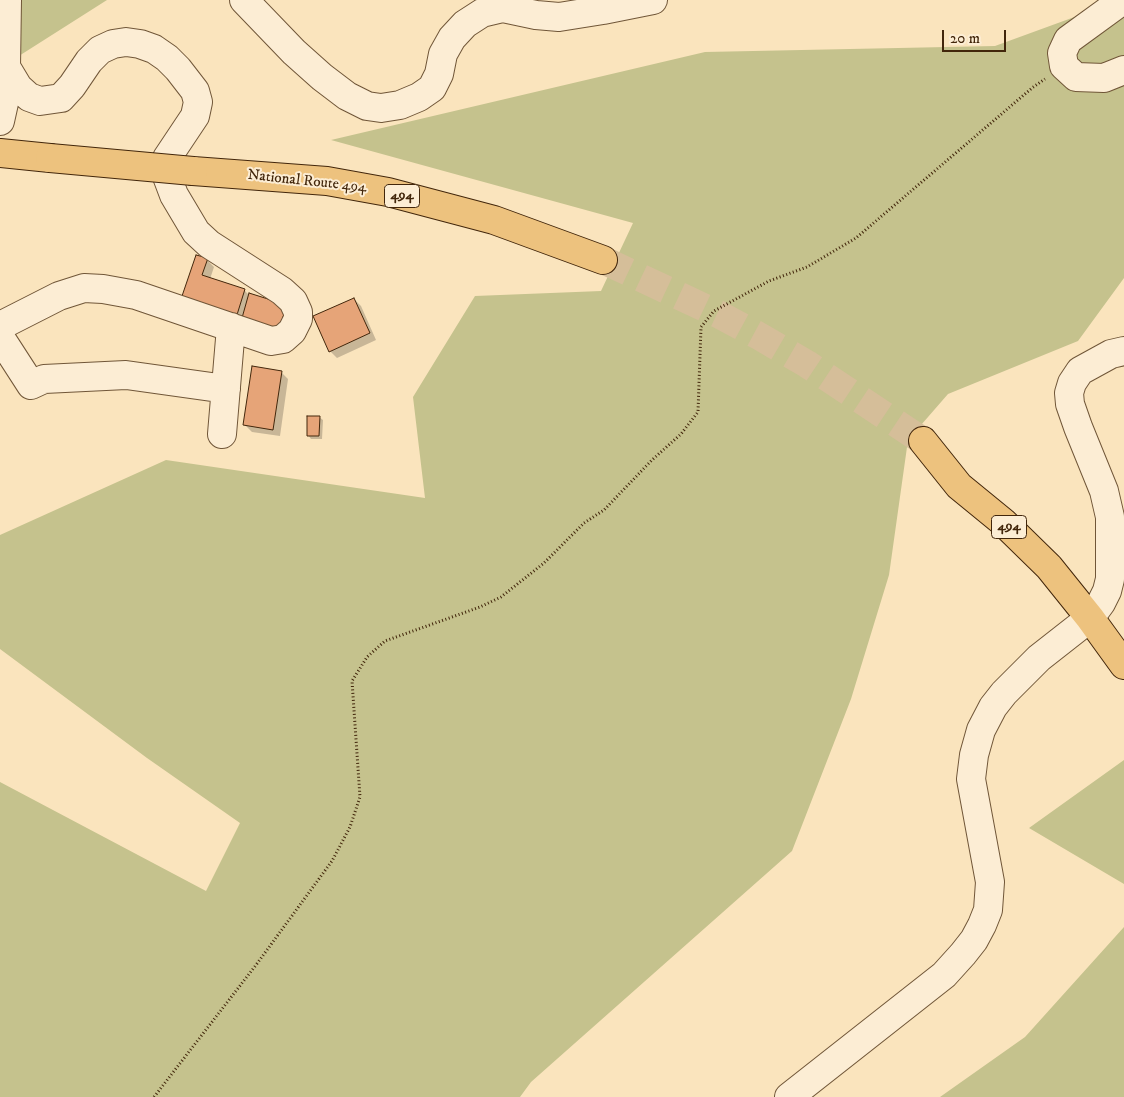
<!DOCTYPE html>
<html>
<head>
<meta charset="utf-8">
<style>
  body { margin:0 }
  #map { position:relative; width:1124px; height:1097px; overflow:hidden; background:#fae4bd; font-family:"IM FELL DW Pica",serif }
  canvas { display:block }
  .scale { position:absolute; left:942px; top:30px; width:64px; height:22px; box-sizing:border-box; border:2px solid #42260b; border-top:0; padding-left:6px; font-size:15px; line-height:18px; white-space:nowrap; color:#42260b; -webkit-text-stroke:4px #fcedd4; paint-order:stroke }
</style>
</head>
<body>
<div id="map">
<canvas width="1124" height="1097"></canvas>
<div class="scale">20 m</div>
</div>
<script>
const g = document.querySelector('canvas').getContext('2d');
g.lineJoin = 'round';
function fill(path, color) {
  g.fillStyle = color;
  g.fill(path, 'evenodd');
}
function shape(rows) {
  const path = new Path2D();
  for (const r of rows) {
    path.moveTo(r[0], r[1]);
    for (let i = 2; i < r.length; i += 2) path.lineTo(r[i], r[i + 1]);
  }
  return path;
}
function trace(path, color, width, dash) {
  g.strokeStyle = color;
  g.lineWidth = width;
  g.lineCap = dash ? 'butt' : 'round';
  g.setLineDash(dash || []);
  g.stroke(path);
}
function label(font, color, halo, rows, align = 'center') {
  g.font = font + ' "IM FELL DW Pica",serif';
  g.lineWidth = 4;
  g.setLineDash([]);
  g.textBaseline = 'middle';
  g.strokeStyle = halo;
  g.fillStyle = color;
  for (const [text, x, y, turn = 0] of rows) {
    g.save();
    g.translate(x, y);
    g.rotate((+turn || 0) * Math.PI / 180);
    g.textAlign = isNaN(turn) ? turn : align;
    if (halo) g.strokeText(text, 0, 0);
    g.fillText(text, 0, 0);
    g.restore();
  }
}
const green = shape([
  [0,0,107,0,0,68],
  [1121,0,1124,0,1124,278,1078,341,948,394,908,440,889,575,851,699,792,851,531,1082,520,1097,0,1097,0,782,206,891,240,823,147,758,0,649,0,535,166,460,425,498,413,397,475,296,601,291,633,223,331,140,705,52,995,46],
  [1124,760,1124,884,1029,828],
  [1124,927,1124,1097,940,1097,1025,1037]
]);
const shadow = shape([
  [207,260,214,267,210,279,245,291,250,296,286,306,286,336,190,306],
  [354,299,361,306,376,340,337,358,330,351],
  [281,372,288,379,280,436,252,432,245,425],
  [319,417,323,420,322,439,311,439,308,435]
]);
const building = shape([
  [196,255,208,258,202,275,245,289,236,318,181,299,196,255],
  [249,293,287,305,279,329,242,318,249,293],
  [354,298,370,333,329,352,313,316,354,298],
  [252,366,282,371,273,430,243,425,252,366],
  [307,416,320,416,319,436,307,436,307,416]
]);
const highwayTunnel = shape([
  [603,260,718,314,759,336,807,364,923,441]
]);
const path = shape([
  [154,1097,256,965,332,861,350,827,360,797,352,681,367,657,385,641,480,607,501,597,544,563,584,523,604,510,652,460,681,434,698,412,701,327,714,311,769,281,807,267,856,238,1032,88,1045,79]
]);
const minor = shape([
  [244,0,294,52,322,77,347,96,367,106,381,108,400,105,419,97,432,88,439,74,443,54,452,38,465,24,482,13,503,8,536,15,559,17,603,10,653,0],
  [1123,0,1068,40,1062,53,1064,66,1076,77,1104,78,1124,70],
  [0,121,4,103,6,67],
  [0,326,59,296,84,288,103,289,136,295,271,341,283,339,292,331,298,319,298,312,293,301,282,291,209,244,196,232,174,195,165,171,167,158,195,116,198,102,195,91,178,69,167,58,154,49,140,44,126,42,113,44,100,50,89,61,72,86,61,98,40,101,29,97,18,87,6,67,7,0],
  [0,337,31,385,44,379,126,375,226,389],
  [222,434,231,327],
  [789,1097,944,975,963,954,974,940,982,925,988,910,990,882,971,779,974,755,981,730,993,707,1004,693,1039,658,1090,618,1101,603,1107,591,1110,579,1110,517,1104,491,1078,427,1070,404,1069,393,1072,383,1080,371,1111,354,1124,351]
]);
const highway = shape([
  [0,153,50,158],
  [193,171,327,181,388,192,494,220,603,260],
  [923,441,959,486,1003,522,1049,567,1090,618,1124,665]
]);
const highwayBridge = shape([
  [50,158,193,171]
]);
const shields = [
  [402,196,35],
  [1009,527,35]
];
const shieldNames = [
  ["494",402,196],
  ["494",1009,527]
];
const streetNames = [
  ["National Route 494",307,182,6]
];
fill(green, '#c5c28d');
fill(shadow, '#0003');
fill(building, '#e6a478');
trace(building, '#42260b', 1);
trace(highwayTunnel, '#d5be99', 28, [28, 14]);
trace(minor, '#705638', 30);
trace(highway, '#42260b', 30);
trace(path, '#42260b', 3, [1, 2.5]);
trace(minor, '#fcedd4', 28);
trace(highway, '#edc27e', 28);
trace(highwayBridge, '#42260b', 30, []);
trace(highwayBridge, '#edc27e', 28);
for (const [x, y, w] of shields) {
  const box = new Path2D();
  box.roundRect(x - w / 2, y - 11.5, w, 23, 4);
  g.fillStyle = '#fcedd4';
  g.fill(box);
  trace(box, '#42260b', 1);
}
label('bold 14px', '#42260b', null, shieldNames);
label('15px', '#42260b', '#fcedd4', streetNames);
</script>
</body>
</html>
